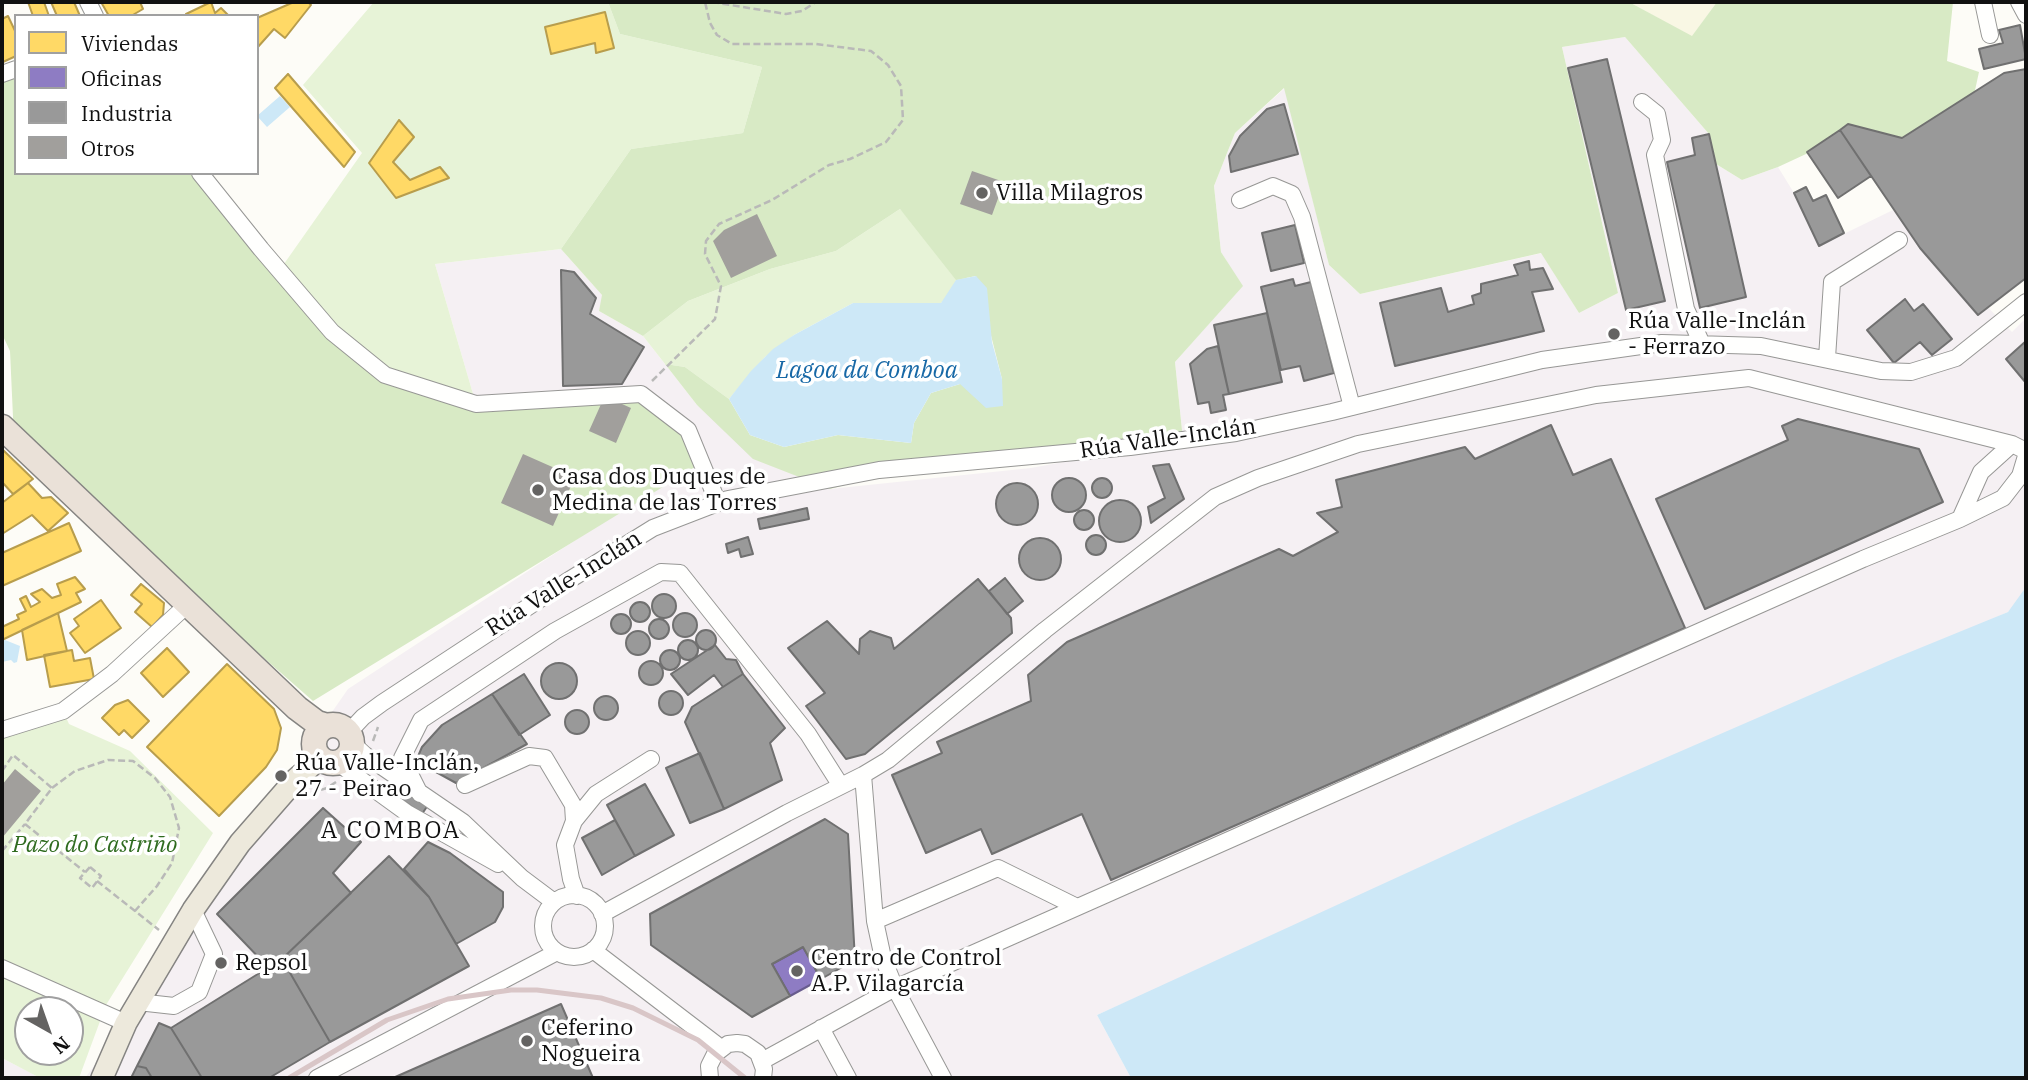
<!DOCTYPE html>
<html>
<head>
<meta charset="utf-8">
<style>
  body { margin:0 }
  #map { position:relative; width:2028px; height:1080px; overflow:hidden; background:#fdfcf7; font-family:"IBM Plex Serif",serif }
  canvas { display:block }
  .frame { position:absolute; inset:0; border:4px solid #111; pointer-events:none }
  .legend { position:absolute; left:14px; top:14px; width:245px; height:161px; box-sizing:border-box; background:#fff; border:2px solid #a0a0a0; margin:0; padding:9px 12px; list-style:none; font-size:21px; color:#111 }
  .legend li { display:flex; align-items:center; gap:14px; height:35px }
  .legend b { width:35px; border:2px solid #a0a0a0 }
  .north { position:absolute; left:14px; top:996px; width:70px; height:70px; box-sizing:border-box; background:#fff; border:2px solid #a0a0a0; border-radius:50%; rotate:140deg; font-size:19px; font-weight:700; line-height:28px; text-align:center; color:#111 }
  .north::after { content:''; display:block; margin:auto; width:24px; height:32px; background:#646362; clip-path:polygon(50% 0,100% 100%,50% 72%,0 100%) }
</style>
</head>
<body>
<div id="map">
<canvas width="2028" height="1080"></canvas>
<div class="frame"></div>
<ul class="legend">
<li><b style="height:19px;background:#ffd966"></b>Viviendas</li>
<li><b style="height:19px;background:#8e7cc3"></b>Oficinas</li>
<li><b style="height:19px;background:#999"></b>Industria</li>
<li><b style="height:19px;background:#a19f9c"></b>Otros</li>
</ul>
<div class="north">N</div>
</div>
<script>
const g = document.querySelector('canvas').getContext('2d');
g.lineJoin = 'round';
function fill(path, color) {
  g.fillStyle = color;
  g.fill(path, 'evenodd');
}
function shape(rows) {
  const path = new Path2D();
  for (const r of rows) {
    if (r.length === 3) {
      path.moveTo(r[0] + r[2], r[1]);
      path.arc(r[0], r[1], r[2], 0, 2 * Math.PI);
      continue;
    }
    path.moveTo(r[0], r[1]);
    for (let i = 2; i < r.length; i += 2) path.lineTo(r[i], r[i + 1]);
  }
  return path;
}
function trace(path, color, width, dash) {
  g.strokeStyle = color;
  g.lineWidth = width;
  g.lineCap = dash ? 'butt' : 'round';
  g.setLineDash(dash || []);
  g.stroke(path);
}
function label(font, color, halo, rows, align = 'center') {
  g.font = font + ' "IBM Plex Serif",serif';
  g.lineWidth = 7;
  g.setLineDash([]);
  g.textBaseline = 'middle';
  g.strokeStyle = halo;
  g.fillStyle = color;
  for (const [text, x, y, turn = 0] of rows) {
    g.save();
    g.translate(x, y);
    g.rotate((+turn || 0) * Math.PI / 180);
    g.textAlign = isNaN(turn) ? turn : align;
    if (halo) g.strokeText(text, 0, 0);
    g.fillText(text, 0, 0);
    g.restore();
  }
}
const industrial = shape([
  [1625,37,1709,134,1716,164,1742,180,1778,167,1794,193,1819,246,1893,210,2012,332,2026,318,2026,595,2008,612,1097,1015,1131,1078,85,1078,126,1023,233,854,348,689,626,507,476,404,435,264,561,249,603,296,599,311,643,336,697,405,830,489,1031,468,1183,440,1175,362,1242,286,1221,252,1214,186,1235,133,1285,88,1329,265,1360,294,1542,253,1579,313,1618,293,1562,47],
  [2,1058,29,1072,40,1078,2,1078]
]);
const farmland = shape([
  [1629,2,1717,2,1692,37]
]);
const green = shape([
  [374,2,608,2,620,34,762,67,743,133,631,149,561,249,435,264,476,404,385,375,279,271,362,153,303,85],
  [900,209,966,278,941,303,853,303,794,335,765,357,729,399,685,367,665,364,643,336,688,301,770,269,836,251],
  [63,711,69,724,130,751,213,833,106,1005,79,1078,40,1078,2,1058,2,730],
  [28,1010,70,1010,70,1052,28,1052]
]);
const forest = shape([
  [608,2,1629,2,1692,36,1717,2,1953,2,1947,61,1979,72,1970,113,1948,116,1894,141,1860,129,1778,167,1742,180,1716,164,1709,134,1625,37,1562,47,1618,293,1579,313,1541,253,1360,294,1329,265,1284,88,1235,133,1214,186,1221,252,1243,286,1175,362,1183,440,909,468,830,489,753,459,697,405,665,364,685,367,729,399,750,435,784,447,838,435,911,443,914,423,931,393,960,384,1002,379,976,276,956,280,900,209,836,251,770,269,688,301,643,336,599,311,602,295,561,249,631,149,743,133,762,67,620,34],
  [16,69,16,173,200,173,279,271,385,375,501,403,641,394,688,430,702,463,313,701,14,439,10,351,2,334,2,74]
]);
const water = shape([
  [280,96,290,107,267,127,257,116],
  [976,276,987,288,992,342,1002,379,1003,406,986,408,960,384,931,393,914,423,911,443,838,435,784,447,750,435,729,399,751,371,773,349,794,335,853,303,941,303,956,280],
  [2026,587,2026,1078,1131,1078,1097,1015,1520,821,1893,659,2008,612],
  [5,640,20,646,17,662,14,663,11,660,2,662,2,641]
]);
const homes = shape([
  [28,2,44,2,49,16,33,16,28,2],
  [51,2,74,2,80,16,57,16,51,2],
  [101,2,140,2,143,9,131,16,109,16,101,2],
  [211,2,215,13,221,8,229,16,187,16,186,14,211,2],
  [294,2,308,2,311,5,285,38,274,29,257,48,257,18,294,2],
  [605,12,614,48,596,53,595,43,551,54,545,27,605,12],
  [8,16,16,33,16,56,3,62,2,19,8,16],
  [288,74,355,152,344,167,275,88,288,74],
  [399,120,414,137,393,162,410,180,440,167,449,178,396,198,369,163,399,120],
  [2,449,33,479,13,494,2,482,2,449],
  [28,483,42,498,51,497,68,513,48,531,32,515,2,534,2,503,28,483],
  [69,523,81,551,2,586,2,553,69,523],
  [75,577,85,589,76,593,81,602,2,640,2,627,19,619,17,615,26,611,20,599,26,596,31,607,40,602,31,594,42,589,52,598,61,595,57,584,75,577],
  [141,584,164,603,163,615,152,627,135,612,142,604,131,595,141,584],
  [101,600,121,628,85,653,70,633,79,626,74,619,101,600],
  [58,613,67,651,27,660,22,630,58,613],
  [167,648,189,672,163,697,141,673,167,648],
  [72,650,74,661,90,658,94,679,50,687,44,655,72,650],
  [227,664,274,709,281,728,277,750,266,767,219,816,147,747,227,664],
  [128,700,149,721,132,738,124,730,119,735,102,718,115,705,128,700]
]);
const offices = shape([
  [803,947,821,979,790,996,772,964,803,947]
]);
const industry = shape([
  [2020,25,2026,59,1984,69,1979,49,2003,43,1999,30,2020,25],
  [1607,59,1665,301,1626,310,1568,68,1607,59],
  [2026,69,2026,278,1978,315,1920,248,1840,130,1848,124,1902,138,2004,73,2026,69],
  [1284,104,1298,154,1231,172,1229,156,1240,136,1267,109,1284,104],
  [1840,130,1871,176,1838,198,1807,152,1840,130],
  [1709,134,1746,297,1700,308,1667,162,1695,155,1692,138,1709,134],
  [1806,187,1813,201,1826,195,1844,233,1819,246,1794,193,1806,187],
  [1295,225,1304,263,1271,271,1262,233,1295,225],
  [1529,261,1530,270,1543,268,1553,289,1532,292,1544,331,1395,366,1380,303,1441,288,1448,312,1474,304,1472,296,1481,293,1481,284,1518,275,1514,265,1529,261],
  [561,270,574,272,596,298,590,314,644,347,622,384,563,386,561,270],
  [1293,279,1295,286,1311,282,1334,373,1304,381,1300,366,1281,370,1261,287,1293,279],
  [1905,299,1914,311,1923,304,1952,339,1932,355,1920,342,1894,363,1867,330,1905,299],
  [1267,313,1282,382,1229,394,1214,325,1267,313],
  [2026,341,2026,383,2006,359,2026,341],
  [1218,346,1229,394,1223,395,1226,410,1211,413,1209,402,1198,404,1190,364,1207,349,1218,346],
  [1798,419,1919,449,1943,502,1705,609,1656,499,1788,440,1782,426,1798,419],
  [1551,425,1573,475,1611,459,1685,628,1111,880,1082,814,992,854,981,829,926,853,892,775,942,753,937,742,1031,701,1028,675,1067,642,1279,549,1293,556,1338,532,1317,513,1342,507,1336,480,1465,447,1475,459,1551,425],
  [1169,464,1184,499,1151,523,1148,507,1165,498,1153,466,1169,464],
  [1069,495,17],
  [1102,488,10],
  [1017,504,21],
  [1120,521,21],
  [807,508,809,519,760,529,758,519,807,508],
  [1084,520,10],
  [1096,545,10],
  [748,537,753,554,741,557,739,549,728,553,726,544,748,537],
  [1040,559,21],
  [1005,578,1023,601,1007,614,989,591,1005,578],
  [978,579,1011,618,1012,633,865,754,846,759,806,706,825,693,788,648,827,621,859,654,860,639,870,631,891,638,894,649,978,579],
  [664,606,12],
  [640,612,10],
  [685,625,12],
  [621,624,10],
  [659,629,10],
  [706,640,10],
  [638,643,12],
  [688,650,10],
  [715,645,726,659,736,660,743,674,723,687,714,675,688,695,671,674,715,645],
  [670,660,10],
  [651,673,12],
  [559,681,18],
  [524,674,550,715,519,735,492,694,524,674],
  [743,674,785,728,770,743,782,780,724,809,685,722,692,707,743,674],
  [671,703,12],
  [492,694,527,744,456,783,416,761,422,747,442,725,492,694],
  [606,708,12],
  [577,722,12],
  [700,753,724,809,690,823,666,768,700,753],
  [645,784,674,835,635,856,607,805,645,784],
  [407,790,428,805,422,814,401,799,407,790],
  [323,808,361,842,333,873,351,893,282,959,270,966,265,964,217,914,323,808],
  [825,819,848,834,855,960,821,979,803,947,772,964,790,996,752,1017,651,945,650,914,825,819],
  [615,820,635,856,602,875,582,838,615,820],
  [428,842,450,853,503,892,503,907,495,922,456,944,429,897,404,869,428,842],
  [389,856,429,897,469,966,330,1042,282,959,389,856],
  [282,959,330,1042,269,1078,202,1078,171,1028,282,959],
  [561,1004,593,1078,393,1078,561,1004],
  [159,1023,171,1028,202,1078,152,1078,146,1068,137,1066,159,1023],
  [137,1066,146,1068,152,1078,131,1078,137,1066]
]);
const building = shape([
  [972,171,1004,182,992,215,960,204],
  [757,214,777,256,731,278,713,241,724,230],
  [613,400,631,408,616,443,589,431,602,402],
  [523,454,575,477,553,526,501,503],
  [15,769,41,791,2,838,2,785]
]);
const path = shape([
  [712,2,786,14,802,11,816,2],
  [652,381,715,319,721,286,705,254,706,241,719,224,772,200,829,165,850,159,886,142,903,120,901,86,888,65,871,51,816,44,732,44,717,35,710,23,705,2],
  [373,741,378,727],
  [2,771,13,755,52,788,25,824,85,872],
  [52,788,75,771,108,760,133,761,155,778,170,797,179,828,172,863,157,886,134,912],
  [311,793,327,788,336,782],
  [2,851,25,824],
  [90,867,101,876,92,888,80,878,90,867],
  [97,881,159,930]
]);
const minor = shape([
  [88,2,95,16],
  [1983,2,1990,35],
  [2019,2,2026,15],
  [2,74,16,69],
  [1642,102,1657,114,1662,140,1655,155,1686,309,1702,344],
  [200,173,261,249,332,332,385,375,476,404,641,394,688,430,718,503],
  [1240,200,1273,186,1292,194,1302,217,1352,407],
  [1827,358,1832,282,1899,240],
  [2012,444,1981,472,1960,519,2003,498,2020,476,2026,456],
  [2,730,63,711,112,674,187,605],
  [348,733,363,717,382,703,566,582,653,528,728,499,879,470,1130,447,1236,433,1332,412,1542,360,1662,343,1761,346,1881,371,1911,372,1956,358,2026,302],
  [352,743,365,755,463,822,522,878,554,902],
  [338,763,407,813,498,864],
  [863,775,875,921,883,958,895,988,943,1078],
  [465,785,529,756,545,758,573,805,574,821],
  [420,794,402,758,421,720,555,631,661,572,680,573,808,734,841,786],
  [574,926,31],
  [577,896,571,879,565,845,574,821,596,794,651,759],
  [602,914,787,813,863,775,888,760,1045,630,1215,497,1258,478,1358,444,1596,395,1749,378,2012,444,2026,451],
  [875,921,998,868,1077,907],
  [593,950,721,1048],
  [2,968,126,1023],
  [138,1002,174,1006,199,992,214,954,193,910],
  [821,1028,848,1078],
  [762,1061,895,988,1863,559,1960,519],
  [317,1078,557,952],
  [710,1078,709,1066,715,1054,728,1044,737,1043,745,1044,758,1053,764,1069,763,1078]
]);
const major = shape([
  [102,1078,126,1023,193,910,240,843,295,780,320,758]
]);
const highway = shape([
  [2,427,297,708,317,723,327,726],
  [333,744,19]
]);
const rail = shape([
  [289,1078,387,1020,448,999,511,990,537,990,601,998,633,1008,698,1040,745,1078]
]);
const markers = [
  [982,193,7,"#646362"],
  [1614,334,7,"#646362"],
  [538,490,7,"#646362"],
  [281,776,7,"#646362"],
  [221,963,7,"#646362"],
  [797,971,7,"#646362"],
  [527,1041,7,"#646362"]
];
const poiNames = [
  ["Villa Milagros",996,193],
  ["Rúa Valle-Inclán",1628,321],
  ["- Ferrazo",1628,347],
  ["Casa dos Duques de",552,477],
  ["Medina de las Torres",552,503],
  ["Rúa Valle-Inclán,",295,763],
  ["27 - Peirao",295,789],
  ["Centro de Control",811,958],
  ["A.P. Vilagarcía",811,984],
  ["Repsol",235,963],
  ["Ceferino",541,1028],
  ["Nogueira",541,1054]
];
const streetNames = [
  ["Rúa Valle-Inclán",1168,439,-8],
  ["Rúa Valle-Inclán",564,584,-32]
];
const parkNames = [
  ["Pazo do Castriño",95,845]
];
const waterNames = [
  ["Lagoa da Comboa",867,371]
];
const neighbourhoodNames = [
  ["A COMBOA",391,831]
];
fill(industrial, '#f5f0f3');
fill(farmland, '#f9f7e4');
fill(green, '#e7f3d7');
fill(forest, '#d8eac5');
fill(water, '#cde8f7');
fill(homes, '#ffd966');
trace(homes, '#b89d4c', 2);
fill(offices, '#8e7cc3');
trace(offices, '#685c8e', 2);
fill(industry, '#999');
trace(industry, '#707070', 2);
fill(building, '#a19f9c');
trace(minor, '#979795', 18);
trace(major, '#858482', 24);
trace(highway, '#858482', 27);
trace(path, '#b9b9b8', 2.5, [7, 3.5]);
trace(minor, '#fffffe', 16);
trace(major, '#ede9dc', 21);
trace(highway, '#eae1d8', 24);
trace(rail, '#d9c6c7', 5);
for (const [x, y, r, color] of markers) {
  const dot = new Path2D();
  dot.arc(x, y, r, 0, 2 * Math.PI);
  g.fillStyle = color;
  g.fill(dot);
  trace(dot, '#fff', 2.5);
}
label('23px', '#111', '#fff', poiNames, 'left');
label('23px', '#111', '#fff', streetNames);
label('italic 23px', '#2f6b1f', '#fff', parkNames);
label('italic 24px', '#1768a6', '#fff', waterNames);
g.letterSpacing = '2px';
label('24px', '#111', '#fff', neighbourhoodNames);
g.letterSpacing = '0px';
</script>
</body>
</html>
